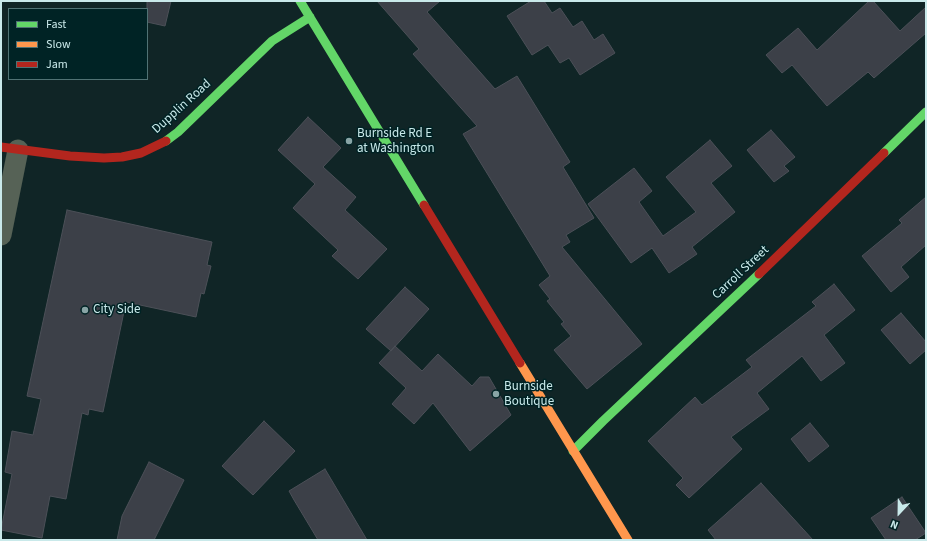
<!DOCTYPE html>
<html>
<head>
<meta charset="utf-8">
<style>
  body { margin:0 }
  #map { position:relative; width:927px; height:541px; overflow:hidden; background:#102526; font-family:"Source Sans 3",sans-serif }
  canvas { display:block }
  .frame { position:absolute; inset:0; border:2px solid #c9e9ea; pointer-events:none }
  .legend { position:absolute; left:8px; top:8px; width:140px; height:72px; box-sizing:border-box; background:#002325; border:1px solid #507274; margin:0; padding:5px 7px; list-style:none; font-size:12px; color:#c9e9ea }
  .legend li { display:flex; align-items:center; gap:8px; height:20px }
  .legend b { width:20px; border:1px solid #507274 }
  .north { position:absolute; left:879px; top:493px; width:40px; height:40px; -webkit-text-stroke:3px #002325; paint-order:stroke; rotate:202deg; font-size:11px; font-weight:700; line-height:16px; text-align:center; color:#c9e9ea }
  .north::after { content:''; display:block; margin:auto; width:14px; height:18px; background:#c9e9ea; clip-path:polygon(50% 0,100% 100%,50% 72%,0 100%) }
</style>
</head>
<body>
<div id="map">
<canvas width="927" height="541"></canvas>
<div class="frame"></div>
<ul class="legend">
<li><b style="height:5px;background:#63d668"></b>Fast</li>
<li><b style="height:5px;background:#ff974d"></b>Slow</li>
<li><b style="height:5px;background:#b3261e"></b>Jam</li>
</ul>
<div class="north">N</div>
</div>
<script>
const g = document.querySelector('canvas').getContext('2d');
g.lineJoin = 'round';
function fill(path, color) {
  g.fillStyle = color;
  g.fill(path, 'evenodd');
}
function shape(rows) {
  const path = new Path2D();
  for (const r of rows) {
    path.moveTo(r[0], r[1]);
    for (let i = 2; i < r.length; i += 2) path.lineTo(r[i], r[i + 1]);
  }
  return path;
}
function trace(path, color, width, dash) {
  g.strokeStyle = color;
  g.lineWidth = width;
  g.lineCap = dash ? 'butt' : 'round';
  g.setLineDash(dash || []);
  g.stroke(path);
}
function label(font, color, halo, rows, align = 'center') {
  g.font = font + ' "Source Sans 3",sans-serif';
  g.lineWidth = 3;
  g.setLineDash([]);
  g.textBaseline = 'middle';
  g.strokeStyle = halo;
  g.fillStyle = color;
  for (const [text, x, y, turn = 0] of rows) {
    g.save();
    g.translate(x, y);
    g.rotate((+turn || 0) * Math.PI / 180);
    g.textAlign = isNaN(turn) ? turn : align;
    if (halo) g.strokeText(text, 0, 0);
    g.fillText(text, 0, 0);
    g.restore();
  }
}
const building = shape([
  [147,1,171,1,165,26,147,22,147,1],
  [377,1,440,1,427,12,495,89,517,76,570,162,563,167,594,218,566,235,570,242,562,247,642,344,587,389,554,350,571,336,561,324,564,322,547,301,550,299,539,285,550,276,463,134,477,126,413,54,419,49,377,1],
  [531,1,544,1,552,13,560,8,573,27,582,21,594,40,603,34,615,53,580,75,569,58,560,63,548,45,532,55,507,16,531,1],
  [869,1,873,1,900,31,926,7,926,33,874,78,868,72,827,106,792,65,782,73,766,55,798,28,817,50,869,1],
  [308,117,341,148,323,167,356,197,345,210,387,249,358,279,332,256,338,250,293,208,315,184,278,150,308,117],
  [771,130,795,157,784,166,789,171,774,182,747,150,771,130],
  [710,140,732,166,711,183,735,212,692,247,697,254,669,273,652,248,631,263,588,204,634,168,652,191,639,202,663,236,696,212,666,177,710,140],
  [926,197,926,245,901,267,909,277,891,292,862,256,902,223,899,220,926,197],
  [67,210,212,242,207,265,211,266,204,294,201,293,196,317,126,302,103,412,89,409,88,415,82,413,66,499,50,496,42,538,1,530,12,474,5,472,12,431,33,435,41,399,27,396,67,210],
  [834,284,855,310,824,335,845,363,821,381,802,356,757,393,769,409,731,437,742,449,689,498,676,485,683,478,648,441,695,397,702,405,752,367,746,360,816,306,812,302,834,284],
  [405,287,429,309,391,351,366,329,405,287],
  [901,313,926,342,926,350,910,364,881,330,901,313],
  [395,346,422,371,438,354,472,386,480,377,489,377,511,415,470,451,433,403,414,424,392,404,406,388,379,363,395,346],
  [264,421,295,451,253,495,222,466,264,421],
  [810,423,829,446,809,462,791,439,810,423],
  [149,462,184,480,154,540,117,540,122,516,149,462],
  [325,469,367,540,318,540,294,500,289,491,325,469],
  [761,483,813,540,716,540,708,530,761,483],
  [902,497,926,533,915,540,886,540,871,518,902,497]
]);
const street = shape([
  [1,235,18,150]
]);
const fast = shape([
  [300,1,424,205],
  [166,141,178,132,272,41,310,17],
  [884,153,926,112],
  [573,451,603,421,759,274]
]);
const slow = shape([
  [520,363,628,540]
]);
const jam = shape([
  [1,147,70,156,104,158,122,157,141,153,166,141],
  [424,205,520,363],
  [759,274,884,153]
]);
const markers = [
  [349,141,4,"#88a4a5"],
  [85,310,4,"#88a4a5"],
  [496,394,4,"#88a4a5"]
];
const streetNames = [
  ["Dupplin Road",182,107,-42],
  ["Carroll Street",741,273,-43]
];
const poiNames = [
  ["Burnside Rd E",357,134],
  ["at Washington",357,149],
  ["City Side",93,310],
  ["Burnside",504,387],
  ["Boutique",504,402]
];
fill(building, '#3c4048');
trace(building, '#4c5058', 1);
trace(street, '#566256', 21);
trace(fast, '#63d668', 9);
trace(slow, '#ff974d', 9);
trace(jam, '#b3261e', 9);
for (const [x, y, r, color] of markers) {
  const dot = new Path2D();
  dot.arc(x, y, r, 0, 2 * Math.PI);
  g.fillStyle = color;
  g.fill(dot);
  trace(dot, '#002325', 1.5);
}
label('13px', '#c9e9ea', '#002325', streetNames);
label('13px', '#c9e9ea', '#002325', poiNames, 'left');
</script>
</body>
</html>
